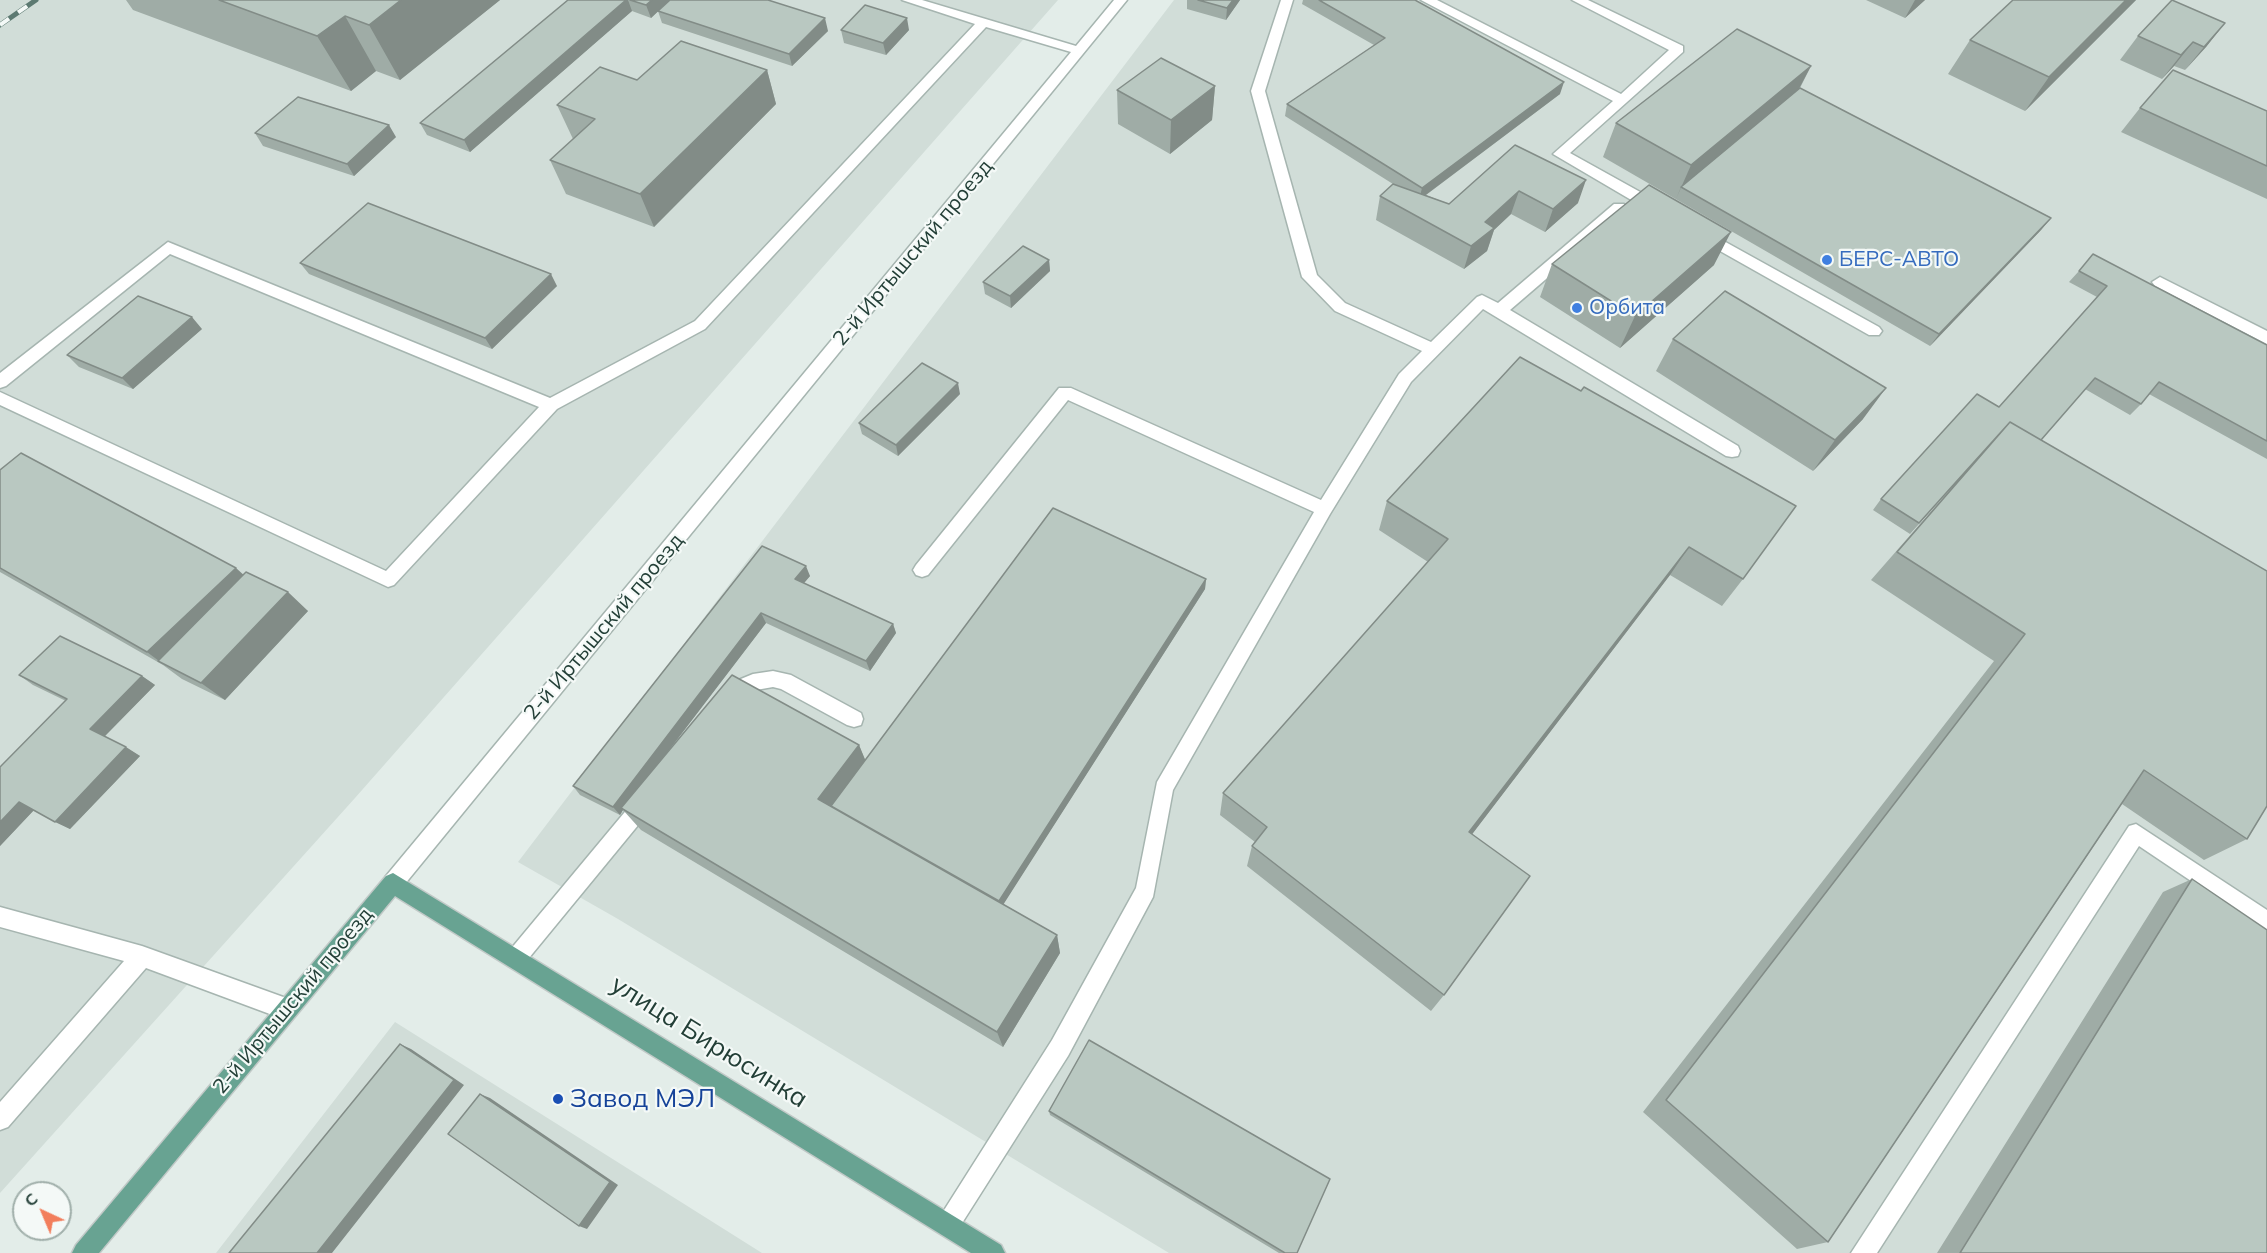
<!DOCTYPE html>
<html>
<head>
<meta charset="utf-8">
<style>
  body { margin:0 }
  #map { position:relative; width:2267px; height:1253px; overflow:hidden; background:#e3ede9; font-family:Mulish,sans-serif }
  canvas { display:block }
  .north { position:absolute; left:12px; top:1181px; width:60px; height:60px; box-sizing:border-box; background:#f4f9f7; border:2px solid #a0afaa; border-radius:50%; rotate:316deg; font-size:16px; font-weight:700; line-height:24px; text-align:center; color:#233f37 }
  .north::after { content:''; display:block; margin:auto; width:21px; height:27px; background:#f27e5c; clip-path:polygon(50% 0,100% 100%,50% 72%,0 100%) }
</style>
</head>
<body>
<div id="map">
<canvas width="2267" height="1253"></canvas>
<div class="north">С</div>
</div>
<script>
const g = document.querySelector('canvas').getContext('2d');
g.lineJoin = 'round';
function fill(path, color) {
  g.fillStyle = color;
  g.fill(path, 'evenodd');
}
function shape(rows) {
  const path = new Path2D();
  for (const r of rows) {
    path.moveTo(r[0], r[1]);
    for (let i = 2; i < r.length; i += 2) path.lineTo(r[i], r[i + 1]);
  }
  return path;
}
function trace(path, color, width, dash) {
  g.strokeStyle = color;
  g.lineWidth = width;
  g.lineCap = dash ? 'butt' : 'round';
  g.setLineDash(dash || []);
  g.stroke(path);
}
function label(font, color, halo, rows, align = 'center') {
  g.font = font + ' Mulish,sans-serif';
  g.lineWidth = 4.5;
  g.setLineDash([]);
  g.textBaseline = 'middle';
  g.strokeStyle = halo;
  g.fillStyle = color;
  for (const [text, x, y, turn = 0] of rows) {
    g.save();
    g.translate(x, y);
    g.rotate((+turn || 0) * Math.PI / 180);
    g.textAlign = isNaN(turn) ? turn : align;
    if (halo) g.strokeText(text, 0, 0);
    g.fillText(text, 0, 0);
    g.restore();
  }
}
const built = shape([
  [0,0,1058,0,355,798,0,1193],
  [1174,0,2267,0,2267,1253,1169,1253,618,919,518,862],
  [395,1022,762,1253,216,1253]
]);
const minor = shape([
  [902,0,922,0,1076,46,1114,0,1127,0,400,890,393,893,386,890,383,883,386,876,1071,52,986,27,705,329,557,409,394,585,388,587,0,405,0,392,386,571,539,407,170,254,6,386,0,388,0,373,168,242,550,398,695,321,975,24,902,0],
  [1281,0,1293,0,1265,91,1317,275,1345,303,1431,342,1477,297,1482,295,1498,303,1614,204,1624,204,1626,208,1624,212,1510,310,1738,446,1740,451,1738,456,1732,457,1726,456,1483,309,1411,382,1330,514,1173,790,1153,897,1068,1056,957,1231,949,1235,941,1231,937,1223,941,1215,1052,1040,1136,888,1157,782,1314,512,1068,400,928,575,922,577,916,575,913,570,916,565,1059,388,1071,388,1321,500,1399,374,1422,351,1335,311,1302,277,1251,91,1281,0],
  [1421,0,1437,0,1621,94,1669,50,1572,0,1588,0,1683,46,1683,52,1570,153,1660,203,1662,207,1660,211,1650,211,1553,154,1613,101,1421,0],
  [1702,229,1879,327,1882,331,1879,335,1869,335,1697,238,1695,234,1702,229],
  [2160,277,2267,331,2267,344,2155,286,2152,282,2160,277],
  [773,671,791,675,861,713,863,719,861,725,854,727,847,725,781,689,773,687,756,690,730,707,723,705,721,699,723,693,736,681,753,674,773,671],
  [646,792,653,795,656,801,653,807,524,964,517,967,510,964,507,957,510,950,639,795,646,792],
  [2136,824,2267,910,2267,932,2139,846,1877,1253,1851,1253,2129,826,2136,824],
  [0,907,142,946,286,998,294,1001,297,1009,294,1017,286,1020,146,968,8,1127,0,1130,0,1102,124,961,0,927,0,907]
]);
const major = shape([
  [393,873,1001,1245,1005,1253,971,1253,395,896,99,1253,72,1253,76,1245,386,876,393,873]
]);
const rail = shape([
  [0,25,36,0]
]);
const wall = shape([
  [126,0,500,0,400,80,376,71,351,91,133,10],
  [568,0,670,0,651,18,632,11,470,152,427,135,420,123],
  [1187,0,1240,0,1226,20,1187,9],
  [1303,0,1415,0,1560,94,1426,195,1449,204,1515,145,1578,203,1545,232,1511,214,1494,230,1487,251,1464,269,1376,220,1380,196,1393,184,1285,116,1287,104,1374,45,1302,4],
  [1866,0,1925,0,1905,18],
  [2013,0,2136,0,2025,111,1948,74,1970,40],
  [658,11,828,31,792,66,662,23],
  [2225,23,2206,47,2185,70,2174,66,2162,79,2120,60,2138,36],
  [841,30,909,30,886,55,844,43],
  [1811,66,1800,88,2051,218,2041,230,1930,346,1603,157,1616,123],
  [767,70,776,104,654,227,566,194,550,160,573,139,557,105,637,80],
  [1215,86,1212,120,1170,154,1118,124,1117,90],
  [2140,108,2267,111,2267,199,2121,132],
  [255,133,396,137,354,176,263,146],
  [1049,260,1050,271,1011,308,985,294,983,282],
  [300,263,557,286,492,349,309,274],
  [1552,264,1714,265,1620,348,1540,297],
  [2079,271,2267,345,2267,459,2149,394,2141,404,2130,415,2085,389,2041,440,2247,839,2204,860,2122,804,1828,1242,1797,1249,1643,1112,1994,661,1871,580,1976,460,1910,534,1873,510,1881,499,1999,407,2097,297,2069,282],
  [202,329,133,389,79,367,67,355],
  [1673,339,1863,419,1813,471,1656,371],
  [1520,357,1743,579,1722,606,1670,575,1472,834,1444,995,1431,1011,1247,866,1252,846,1255,842,1220,815,1223,793,1428,562,1379,530,1387,501],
  [960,394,898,456,862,434,859,423],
  [0,470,244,575,308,611,225,700,182,679,163,665,0,572],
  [762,546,810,576,804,583,893,624,896,633,870,671,766,623,663,758,859,745,865,760,1206,579,1205,589,1003,904,1057,935,1060,953,1003,1047,641,830,623,810,620,815,580,795,573,786],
  [19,675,142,676,155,685,105,736,140,756,70,829,34,810,0,846,0,767,66,701,33,685],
  [2192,879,2267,1253,1937,1253,2163,892],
  [1049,1111,1297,1253,1279,1253,1050,1115]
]);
const shadedWall = shape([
  [401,0,500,0,400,80,369,25],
  [626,0,628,0,632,11,470,152,464,140],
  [652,0,670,0,651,18,646,5],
  [1233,0,1240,0,1226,20,1227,8],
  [1915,0,1925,0,1905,18],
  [2126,0,2136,0,2025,111,2049,77],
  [345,16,376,71,351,91,317,36],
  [825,18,828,31,792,66,789,54],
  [907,18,909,30,886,55,883,43],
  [2225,23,2206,47,2185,70,2204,47],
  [2193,42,2174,66,2162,79,2181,55],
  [1811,66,1793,100,1681,187,1676,199,1691,165],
  [767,70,776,104,654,227,640,194],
  [1564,82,1560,94,1419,200,1422,188],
  [1215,86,1212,120,1170,154,1171,120],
  [389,125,396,137,354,176,347,164],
  [1586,180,1578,203,1545,232,1553,209],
  [1519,191,1511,214,1494,230,1487,251,1464,269,1471,246,1485,222],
  [2051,218,2041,230,1930,346,1939,334],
  [1731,232,1714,265,1620,348,1635,316],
  [1049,260,1050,271,1011,308,1010,296],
  [551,274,557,286,492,349,485,338],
  [192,317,202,329,133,389,122,378],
  [958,383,960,394,898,456,896,445],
  [1886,388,1863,419,1813,471,1835,440],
  [1689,547,1670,575,1457,854,1469,832],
  [806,566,810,576,799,589,795,579],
  [236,568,257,587,163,664,147,652],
  [1206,579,1205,589,996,916,994,909],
  [288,592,308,611,225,700,201,683],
  [761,613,766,623,624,809,621,808,623,810,620,815,613,807],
  [893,624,896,633,870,671,866,661],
  [142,676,155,685,103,738,90,729],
  [859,745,869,769,833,817,818,799],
  [126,747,140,756,70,829,55,822],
  [19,802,34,810,0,846,0,822],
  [1057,935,1060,953,1003,1047,997,1032],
  [400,1044,411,1049,464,1085,332,1253,317,1253],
  [480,1094,490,1098,618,1185,587,1229,579,1226]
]);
const building = shape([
  [219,0,401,0,369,25,345,16,317,36,219,0],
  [568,0,626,0,464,140,420,123,568,0],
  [630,0,652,0,646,5,630,0],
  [670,0,768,0,825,18,789,54,658,11,670,0],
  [1198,0,1233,0,1227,8,1198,0],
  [1319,0,1415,0,1564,82,1422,188,1287,104,1385,38,1319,0],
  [2013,0,2126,0,2049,77,1970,40,2013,0],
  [2172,0,2225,23,2204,47,2193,42,2181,55,2138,36,2172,0],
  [865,5,907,18,883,43,841,30,865,5],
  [1737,29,1811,66,1691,165,1616,123,1737,29],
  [681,41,767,70,640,194,550,160,595,119,557,105,600,67,637,80,681,41],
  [1161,58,1215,86,1171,120,1117,90,1161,58],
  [2173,70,2267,111,2267,166,2140,108,2173,70],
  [1800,88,2051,218,1939,334,1681,187,1800,88],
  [298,97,389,125,347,164,255,133,298,97],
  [1515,145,1586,180,1553,209,1519,191,1485,222,1494,228,1471,246,1380,196,1393,184,1449,204,1515,145],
  [1649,185,1731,232,1635,316,1552,264,1649,185],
  [368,203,551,274,485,338,300,263,368,203],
  [1023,246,1049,260,1010,296,983,282,1023,246],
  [2093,254,2267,345,2267,441,2159,382,2141,404,2095,378,2041,440,2010,422,1919,523,1881,499,1977,394,1999,407,2107,286,2079,271,2093,254],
  [1725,291,1886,388,1835,440,1673,339,1725,291],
  [138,296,192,317,122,378,67,355,138,296],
  [1520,357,1581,391,1584,387,1796,506,1743,579,1689,547,1469,832,1530,876,1444,995,1252,846,1267,827,1223,793,1448,539,1387,501,1520,357],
  [922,363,958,383,896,445,859,423,922,363],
  [2010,422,2267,571,2267,806,2247,839,2144,770,1828,1242,1666,1100,2025,634,1897,552,2010,422],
  [21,453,236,568,147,652,0,568,0,470,21,453],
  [1053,508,1206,579,999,901,831,806,1053,508],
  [762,546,806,566,795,579,893,624,866,661,761,613,613,807,573,786,762,546],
  [246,572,288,592,201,683,158,661,246,572],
  [60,636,142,676,90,729,126,747,55,822,19,802,0,822,0,767,67,699,19,675,60,636],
  [732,675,859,745,818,799,1057,935,997,1032,621,808,732,675],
  [2192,879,2267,930,2267,1253,1960,1253,2192,879],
  [1089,1040,1330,1179,1297,1253,1285,1253,1049,1111,1089,1040],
  [400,1044,454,1080,317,1253,229,1253,400,1044],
  [480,1094,610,1182,579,1226,448,1134,480,1094]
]);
const markers = [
  [1827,260,6,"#3f7fe0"],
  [1577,308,6,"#3f7fe0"],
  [558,1099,6,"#1a4fb4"]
];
const streetNames = [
  ["2-й Иртышский проезд",913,253,-50],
  ["2-й Иртышский проезд",604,627,-50],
  ["2-й Иртышский проезд",293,1001,-50]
];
const shopNames = [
  ["БЕРС-АВТО",1839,260],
  ["Орбита",1589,308]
];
const nearStreetnames = [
  ["улица Бирюсинка",709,1042,32]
];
const nearTransitnames = [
  ["Завод МЭЛ",570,1099]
];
fill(built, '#d1ddd8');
trace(minor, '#a6b5b0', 3);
trace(major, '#c1c9c7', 3);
fill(minor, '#fff');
fill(major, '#68a392');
trace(rail, '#5d7a72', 5);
trace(rail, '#f4f9f7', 4, [11]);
fill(wall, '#9faca6');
fill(shadedWall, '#828c87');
fill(building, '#b9c8c1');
trace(building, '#828c87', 1.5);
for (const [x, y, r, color] of markers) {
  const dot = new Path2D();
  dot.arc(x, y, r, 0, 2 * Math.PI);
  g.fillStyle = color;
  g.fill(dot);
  trace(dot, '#f4f9f7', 2);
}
label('21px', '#233f37', '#f4f9f7', streetNames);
label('21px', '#366cbe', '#f4f9f7', shopNames, 'left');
label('26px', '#233f37', '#f4f9f7', nearStreetnames);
label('26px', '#164399', '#f4f9f7', nearTransitnames, 'left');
</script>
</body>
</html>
